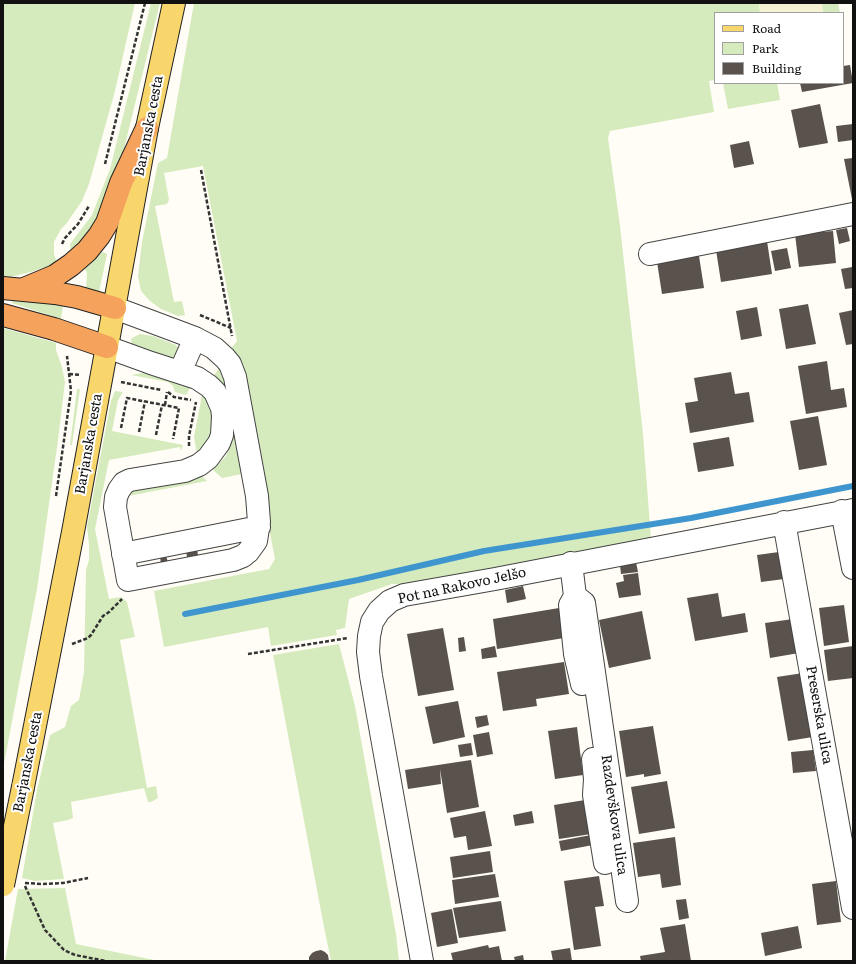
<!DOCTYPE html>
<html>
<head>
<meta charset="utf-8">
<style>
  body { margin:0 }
  #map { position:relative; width:856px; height:964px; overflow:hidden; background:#fffdf5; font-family:Literata,serif }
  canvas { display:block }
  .frame { position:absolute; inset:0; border:4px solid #111; pointer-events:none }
  .legend { position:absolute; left:714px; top:12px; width:130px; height:72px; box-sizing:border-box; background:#fff; border:1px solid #a0a0a0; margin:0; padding:5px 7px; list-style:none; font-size:12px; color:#111 }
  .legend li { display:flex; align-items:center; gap:8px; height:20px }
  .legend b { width:20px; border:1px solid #a0a0a0 }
</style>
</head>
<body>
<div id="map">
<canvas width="856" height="964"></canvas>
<div class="frame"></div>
<ul class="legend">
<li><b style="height:5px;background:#f9d66b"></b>Road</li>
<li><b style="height:11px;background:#d5ebbd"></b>Park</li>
<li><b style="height:11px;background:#5a524d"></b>Building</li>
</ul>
</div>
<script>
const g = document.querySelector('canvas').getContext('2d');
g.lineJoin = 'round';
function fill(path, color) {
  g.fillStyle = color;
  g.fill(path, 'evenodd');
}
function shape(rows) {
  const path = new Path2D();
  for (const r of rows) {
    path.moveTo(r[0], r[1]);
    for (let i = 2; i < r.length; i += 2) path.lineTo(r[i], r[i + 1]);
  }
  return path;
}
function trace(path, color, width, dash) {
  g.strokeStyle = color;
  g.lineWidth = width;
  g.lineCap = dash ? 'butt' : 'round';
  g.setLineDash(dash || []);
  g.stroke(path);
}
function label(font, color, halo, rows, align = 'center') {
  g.font = font + ' Literata,serif';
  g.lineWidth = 4;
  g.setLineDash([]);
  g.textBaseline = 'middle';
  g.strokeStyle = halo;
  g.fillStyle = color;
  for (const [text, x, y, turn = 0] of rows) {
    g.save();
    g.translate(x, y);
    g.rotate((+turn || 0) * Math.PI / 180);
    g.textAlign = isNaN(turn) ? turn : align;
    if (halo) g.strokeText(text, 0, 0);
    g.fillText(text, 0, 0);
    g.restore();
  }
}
const farmland = shape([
  [759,3,822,3,823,13,760,13]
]);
const green = shape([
  [3,3,135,3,115,91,89,184,82,201,66,224,61,229,54,242,54,254,57,263,31,272,10,277,3,277],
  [151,3,160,3,118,173,92,229,71,252,70,244,92,215,110,169],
  [194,3,759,3,760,13,715,13,715,80,709,81,714,112,610,131,608,138,620,226,643,434,651,539,407,584,392,584,349,599,345,628,336,630,337,635,271,646,268,627,164,647,154,591,269,569,275,559,238,367,231,349,237,341,203,166,164,173,169,200,167,204,155,206,174,302,182,301,185,315,178,316,161,309,150,301,141,291,138,276,142,242,158,163,167,158],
  [822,3,838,3,840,13,823,13],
  [723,83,777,83,780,100,728,109],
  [103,252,107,254,99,292,86,289,87,274,84,266],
  [14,298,63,306,61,319,12,303,12,299],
  [3,328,56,343,56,350,62,367,65,382,58,440,37,589,3,769],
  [140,334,153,336,176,345,180,350,177,356,170,358,132,345,131,339,134,337],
  [219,368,227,381,247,473,222,478,213,470,226,456,233,436,212,378],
  [142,373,158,374,192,385,186,395,175,392,173,386,168,382,131,375],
  [77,389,80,389,72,445,70,445],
  [115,391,123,392,118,400,112,431,183,445,181,451,180,447,109,460,95,529,109,599,121,597,127,602,135,637,120,640,147,788,156,786,158,798,151,802,148,802,144,788,71,802,73,818,68,820,53,823,64,879,35,881,22,878,37,790,50,735,65,727,71,706,79,700,84,672,86,570,89,560,89,544,87,527,111,401],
  [202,395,206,399,211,409,212,422,208,441,197,454,194,437],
  [202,476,207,481,128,496,131,490],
  [339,644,355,706,396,934,399,961,331,961,323,922,273,655],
  [65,888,76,944,159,961,5,961,18,889]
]);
const stream = shape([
  [185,614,358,580,484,551,691,518,853,486]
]);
const building = shape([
  [850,65,853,83,802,92,800,83,843,83,843,66],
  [820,104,828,143,799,148,791,110],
  [853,124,853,140,838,142,836,126],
  [749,141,754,164,734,168,730,145],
  [853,158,853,199,852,199,844,159],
  [847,228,850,241,839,244,836,230],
  [833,231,836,263,799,267,795,234],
  [767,241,772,274,721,282,716,250],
  [787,248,791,268,775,271,771,251],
  [699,256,704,288,662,294,657,262],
  [852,267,853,288,845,289,841,269],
  [808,304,816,344,786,349,779,309],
  [757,307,762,336,741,340,736,311],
  [853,310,853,344,846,345,839,313],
  [827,361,831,390,844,388,847,407,806,414,798,366],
  [731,372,735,394,749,392,754,422,690,433,685,403,698,401,694,378],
  [818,416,827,465,799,470,790,421],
  [729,437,734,466,698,472,693,443],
  [197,549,198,555,187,557,186,551],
  [779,552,784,579,761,582,757,555],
  [166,556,168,562,161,564,160,557],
  [636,562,638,572,621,574,620,565],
  [638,573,641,595,619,598,616,583,624,581,623,575],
  [523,586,526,599,507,603,505,590],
  [718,593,722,617,745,613,748,632,695,641,687,598],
  [844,605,849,642,824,646,819,608],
  [565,607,570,637,497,649,493,619],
  [642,611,651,659,609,668,599,620],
  [793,619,799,653,770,658,765,623],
  [443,628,454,690,418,696,407,634],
  [464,637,466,651,459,652,458,638],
  [495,646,497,657,482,659,481,649],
  [853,646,853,678,828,681,824,650],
  [564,662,569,694,536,699,537,706,503,711,497,672],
  [803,673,813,737,788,741,777,677],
  [458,701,465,737,433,744,425,707],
  [487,715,489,725,477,728,475,717],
  [653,726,661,774,644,777,644,774,626,777,619,731],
  [577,727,583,775,555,779,548,731],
  [489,732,493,754,477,757,473,735],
  [471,743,473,755,460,757,458,745],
  [813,750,816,771,793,773,791,752],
  [471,760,479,807,447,813,440,769,441,784,408,789,405,770],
  [667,781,675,828,639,834,631,787],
  [585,800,591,834,559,839,554,805],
  [485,811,492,846,468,850,466,836,454,838,450,818],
  [532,811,534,823,515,826,513,815],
  [591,835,593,845,561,851,559,841],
  [675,837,681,885,662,888,660,874,638,877,633,843],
  [490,851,493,872,453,878,450,857],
  [495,874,499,897,455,904,452,880],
  [599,876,604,906,595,907,601,946,574,950,564,881],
  [836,881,841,922,817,925,812,884],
  [686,899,689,918,679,920,676,900],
  [501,901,506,931,459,938,453,908],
  [452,909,458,943,437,947,431,913],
  [685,924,691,961,641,961,640,956,665,952,660,928],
  [798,926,802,948,765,956,761,933],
  [488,945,489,948,499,946,502,961,453,961,451,953],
  [570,948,572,961,553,961,551,951],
  [321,950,325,952,328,955,329,961,309,961,309,957,312,953,316,951],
  [523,955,524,961,515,961,514,957]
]);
const path = shape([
  [105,164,145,3],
  [201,170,232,336],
  [62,244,65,238,78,224,89,206],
  [200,315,231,328],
  [69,374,81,375],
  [121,382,161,390],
  [168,392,174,397,191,400],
  [165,405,167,392],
  [121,428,127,398,179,408,173,439],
  [139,432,145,401],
  [156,435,162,405],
  [189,446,189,436,196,402],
  [56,496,71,391,67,356],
  [72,644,88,638,91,635,103,616,109,612,122,599],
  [248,654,348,638],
  [25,883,42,884,63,883,88,878],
  [25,886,45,930,64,950,75,955,106,961]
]);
const minor = shape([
  [650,254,853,214],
  [107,347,151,363,197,378,209,386,215,392,222,408,223,416,222,435,219,443,208,458,199,465,185,471,130,480,124,483,119,490,116,497,115,507,128,580,233,560,243,556,248,552,256,541,259,522,257,496,235,377,230,364,225,358,214,348,195,338,115,308],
  [180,372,195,338],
  [842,511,853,568],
  [784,522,853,908],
  [123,554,259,527],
  [571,563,575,596,570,605,575,654,582,684],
  [575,596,584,603,627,901],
  [593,759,595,779,594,795,605,863],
  [422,961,371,676,368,652,369,636,372,622,379,611,390,601,404,595,495,579,853,510]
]);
const major = shape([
  [23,787,73,532,147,128,174,3]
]);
const highway = shape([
  [3,288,55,293,77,297,115,308],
  [24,289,55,276,71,265,87,251,99,236,107,223,121,183,147,128],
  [3,315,54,329,107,347]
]);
const majorBridge = shape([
  [3,885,23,787]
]);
const streetNames = [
  ["Barjanska cesta",149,126,-79],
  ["Barjanska cesta",89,444,-80],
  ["Pot na Rakovo Jelšo",462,586,-12],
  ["Preserska ulica",819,715,80],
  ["Barjanska cesta",28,762,-79],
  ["Razdevškova ulica",614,815,82]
];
fill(farmland, '#f6f3d4');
fill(green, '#d5ebbd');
trace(stream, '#3f96cf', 6);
fill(building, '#5a524d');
trace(minor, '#444', 24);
trace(major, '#222', 24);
trace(highway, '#222', 24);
trace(path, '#333', 2.5, [4, 2]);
trace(minor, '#fff', 22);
trace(major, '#f9d66b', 22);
trace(highway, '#f5a25d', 22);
trace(majorBridge, '#222', 24, []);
trace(majorBridge, '#f9d66b', 22);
label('14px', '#111', '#fff', streetNames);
</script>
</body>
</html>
